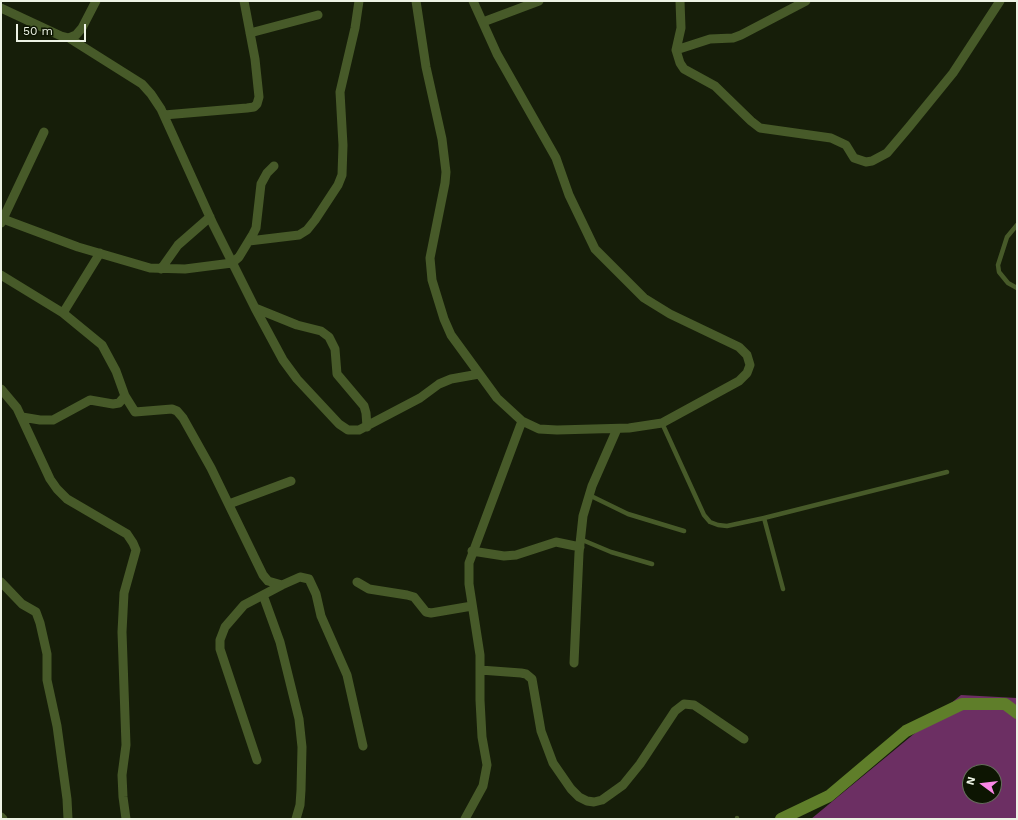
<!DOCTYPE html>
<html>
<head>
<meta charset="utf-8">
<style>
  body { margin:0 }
  #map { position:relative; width:1018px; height:820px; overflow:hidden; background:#161e09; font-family:"Work Sans",sans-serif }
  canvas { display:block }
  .frame { position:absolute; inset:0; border:2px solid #edf3e5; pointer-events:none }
  .north { position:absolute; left:962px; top:764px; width:40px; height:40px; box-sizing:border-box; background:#0d1502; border:1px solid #676e5d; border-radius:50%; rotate:285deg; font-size:11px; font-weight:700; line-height:16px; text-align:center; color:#edf3e5 }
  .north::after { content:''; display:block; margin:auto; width:14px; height:18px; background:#fa87e6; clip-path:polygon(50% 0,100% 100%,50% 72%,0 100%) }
  .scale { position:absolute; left:16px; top:24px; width:70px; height:18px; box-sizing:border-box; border:2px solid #edf3e5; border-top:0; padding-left:5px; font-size:12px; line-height:14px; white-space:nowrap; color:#edf3e5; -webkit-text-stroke:3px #0d1502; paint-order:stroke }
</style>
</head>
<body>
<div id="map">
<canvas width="1018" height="820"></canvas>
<div class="frame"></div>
<div class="north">N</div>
<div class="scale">50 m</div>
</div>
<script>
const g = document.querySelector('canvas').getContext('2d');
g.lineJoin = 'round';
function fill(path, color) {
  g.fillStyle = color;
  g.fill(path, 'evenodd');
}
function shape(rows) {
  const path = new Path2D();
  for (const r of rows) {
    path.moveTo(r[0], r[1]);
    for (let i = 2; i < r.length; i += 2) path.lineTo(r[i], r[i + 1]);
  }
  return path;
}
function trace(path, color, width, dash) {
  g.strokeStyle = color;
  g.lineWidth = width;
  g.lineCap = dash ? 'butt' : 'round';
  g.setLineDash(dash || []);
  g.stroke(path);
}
const forest = shape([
  [961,695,1017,698,1017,819,811,819],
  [970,772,994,772,994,796,970,796]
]);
const lane = shape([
  [1017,225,1007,237,998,265,999,272,1008,283,1017,288],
  [662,423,704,515,710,522,718,525,727,526,764,518,947,472],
  [589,495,628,514,684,531],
  [764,518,783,589],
  [580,539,611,552,652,564],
  [737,819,737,818]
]);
const street = shape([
  [416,1,426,67,442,139,446,172,445,183,430,258,432,280,444,319,451,335,497,398,522,421,539,429,557,430,629,428,662,423,739,381,747,373,750,365,747,355,739,347,670,314,644,298,595,249,569,195,556,158,497,54,473,1],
  [680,1,681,28,676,50,680,63,684,69,715,86,751,121,760,128,831,138,846,145,854,158,866,162,872,161,887,153,909,127,953,73,1000,1],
  [1,8,61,36,69,38,76,35,82,28,96,1],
  [483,22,539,1],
  [250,33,318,15],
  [69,38,142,84,151,94,161,109,213,224,255,308,283,360,297,379,339,424,348,430,359,430,420,398,439,384,451,379,479,374],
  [676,50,710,39,733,38,741,35,806,1],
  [164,115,247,108,254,107,257,104,259,97,255,59,244,1],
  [3,219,78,247,150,268,185,269,232,263,239,257,253,234,256,228,261,184,267,173,274,166],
  [1,223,44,132],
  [249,241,299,235,307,230,315,220,338,185,342,175,343,145,340,92,355,28,359,1],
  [161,269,178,245,210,217],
  [1,275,63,313,102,345,116,371,125,396,135,412,172,409,177,411,183,418,211,468,263,575,268,581,282,585,300,577,309,579,316,594,321,616,347,675,363,746],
  [255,308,297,325,321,331,329,337,335,349,337,374,364,406,366,413,367,427],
  [63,313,100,253],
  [1,389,17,408,50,479,57,489,67,499,127,534,133,543,136,550,124,593,122,632,126,745,122,775,123,797,126,819],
  [22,417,40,420,53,420,90,400,113,404,119,403,125,396],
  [229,504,291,481],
  [472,551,504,556,516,555,556,542,580,547],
  [1,582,22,604,36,612,40,623,47,654,47,680,57,726,67,799,68,819],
  [357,582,369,589,407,595,414,597,426,612,431,613,472,606],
  [263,595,280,642,299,719,302,747,301,790,300,805,296,819],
  [574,663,579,553,583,516,592,486,617,429],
  [480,670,521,673,526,674,532,679,541,731,553,763,571,789,579,797,587,801,594,802,602,800,623,785,640,764,675,711,684,704,694,705,703,711,744,739],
  [257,760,220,649,220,640,225,627,244,605,282,585],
  [1,817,3,819],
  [465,819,483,786,487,765,482,737,480,700,480,655,469,584,469,563,522,421]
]);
const secondary = shape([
  [781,819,829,796,906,731,962,704,1005,704,1017,713]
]);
fill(forest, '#6c2f63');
trace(lane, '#475a29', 4.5);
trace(street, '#475a29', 9);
trace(secondary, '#5f7e2a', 12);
</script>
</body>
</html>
